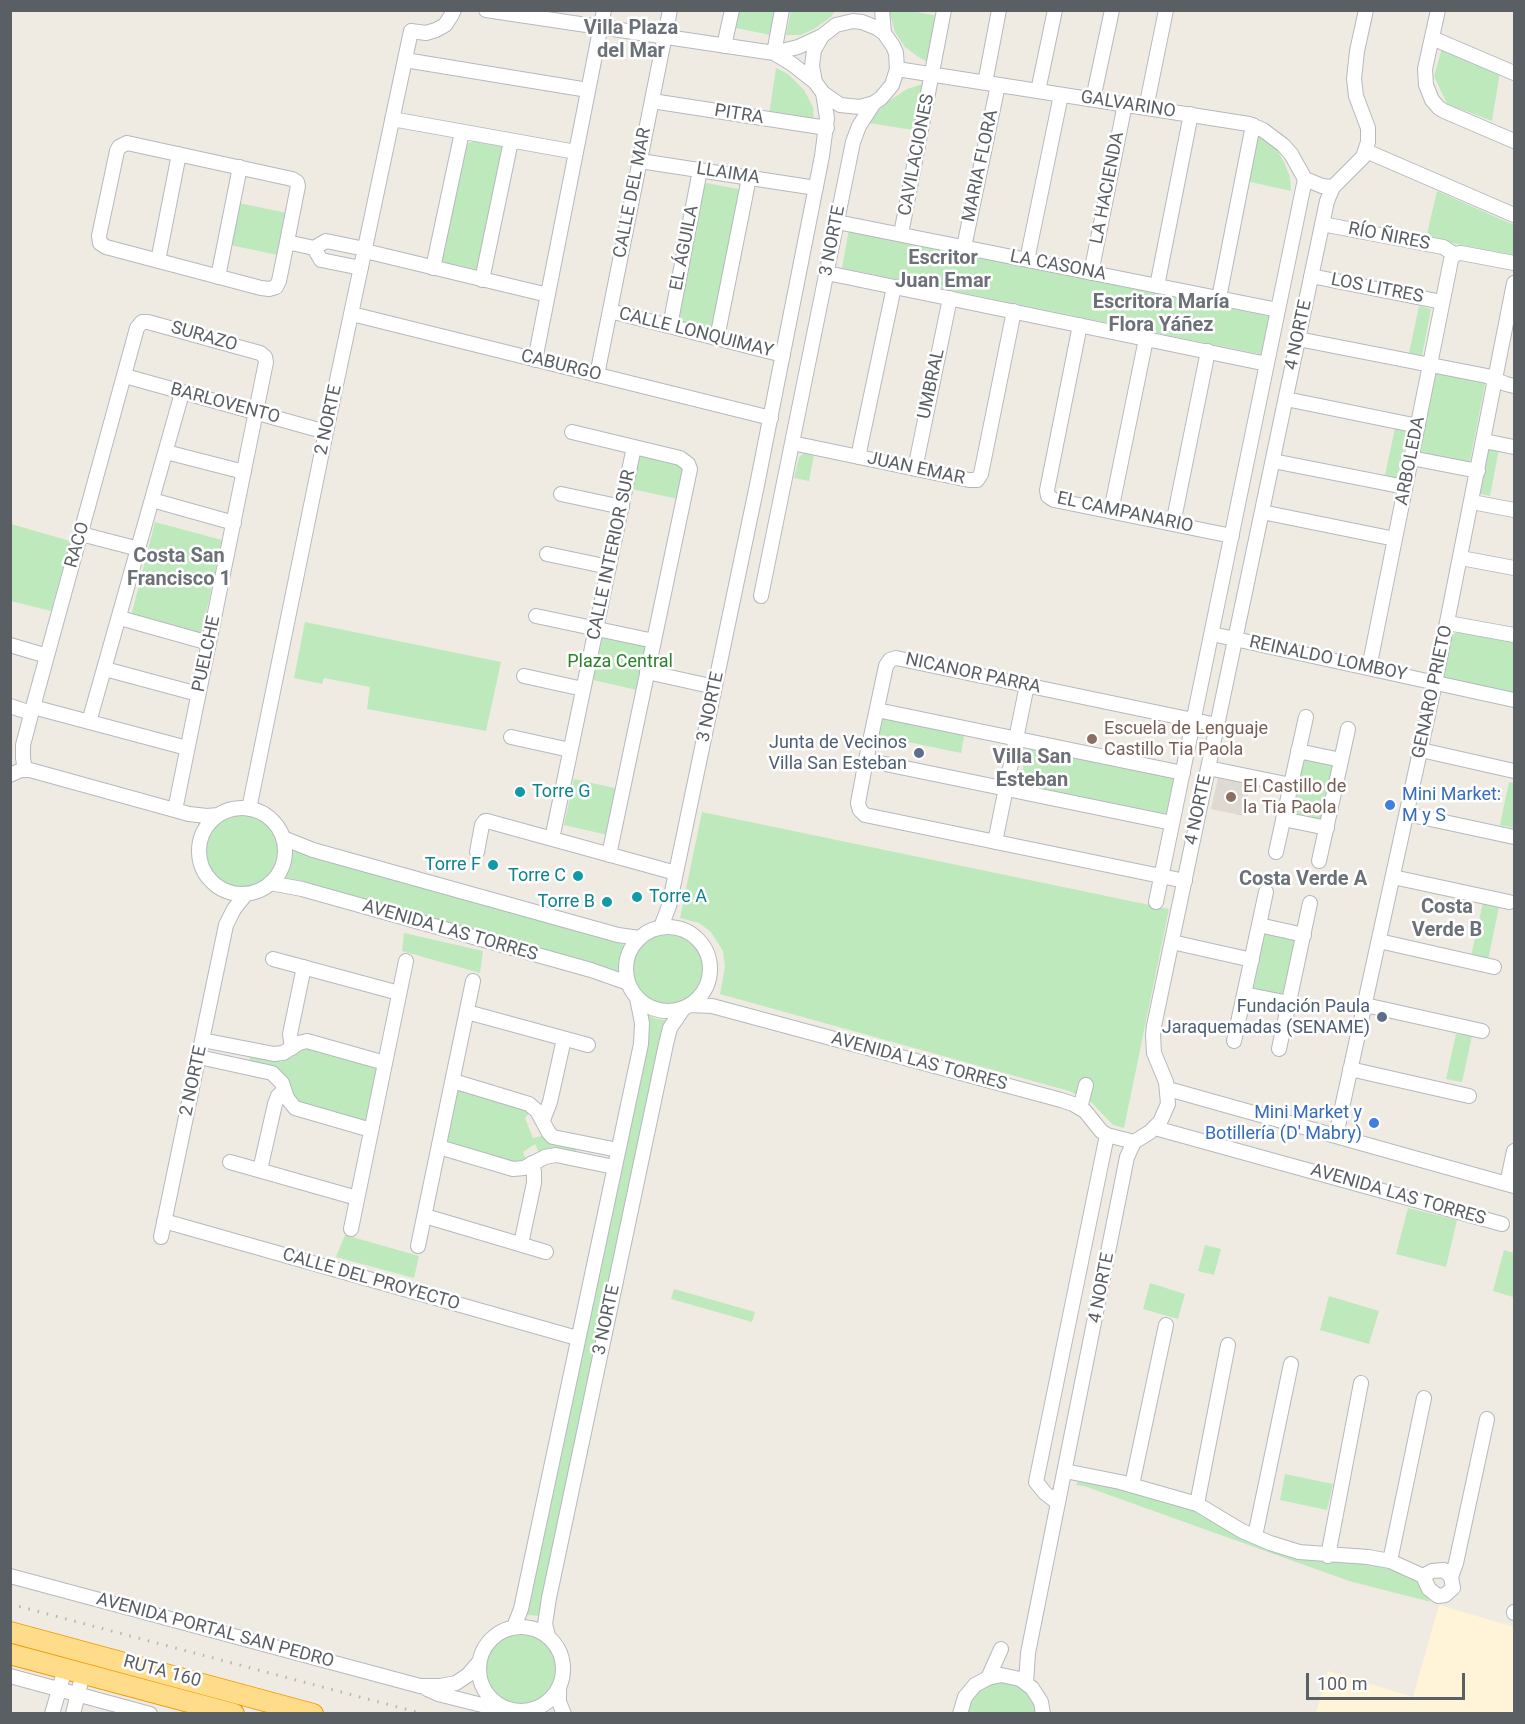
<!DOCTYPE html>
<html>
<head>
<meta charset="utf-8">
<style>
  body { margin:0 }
  #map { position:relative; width:1525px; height:1724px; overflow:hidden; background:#efebe2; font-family:Roboto,sans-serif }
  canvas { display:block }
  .frame { position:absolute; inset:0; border:12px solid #5a5f64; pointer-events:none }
  .scale { position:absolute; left:1306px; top:1673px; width:159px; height:27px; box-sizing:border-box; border:3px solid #5a5f64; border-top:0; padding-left:8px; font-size:18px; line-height:21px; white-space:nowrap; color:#5a5f64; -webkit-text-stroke:4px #fff; paint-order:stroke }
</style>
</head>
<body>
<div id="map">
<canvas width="1525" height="1724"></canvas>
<div class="frame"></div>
<div class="scale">100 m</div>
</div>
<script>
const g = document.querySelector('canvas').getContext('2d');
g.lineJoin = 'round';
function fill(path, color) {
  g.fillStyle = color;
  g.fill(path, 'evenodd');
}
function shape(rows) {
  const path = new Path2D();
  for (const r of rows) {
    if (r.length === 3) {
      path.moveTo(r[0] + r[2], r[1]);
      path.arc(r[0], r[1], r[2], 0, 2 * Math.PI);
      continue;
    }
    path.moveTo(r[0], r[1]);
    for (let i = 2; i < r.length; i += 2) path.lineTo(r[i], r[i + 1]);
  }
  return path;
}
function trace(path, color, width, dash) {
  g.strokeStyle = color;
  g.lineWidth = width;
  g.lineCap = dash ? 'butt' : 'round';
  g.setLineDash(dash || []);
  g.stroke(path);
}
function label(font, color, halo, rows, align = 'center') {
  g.font = font + ' Roboto,sans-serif';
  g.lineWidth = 5;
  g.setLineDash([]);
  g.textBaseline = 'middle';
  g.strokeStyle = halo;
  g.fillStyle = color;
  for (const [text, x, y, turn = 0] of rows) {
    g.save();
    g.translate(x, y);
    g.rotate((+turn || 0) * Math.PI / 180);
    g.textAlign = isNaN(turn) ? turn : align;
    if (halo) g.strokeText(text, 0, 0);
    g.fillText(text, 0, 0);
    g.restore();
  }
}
const commercial = shape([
  [1439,1605,1514,1627,1514,1713,1316,1713,1328,1671,1413,1697]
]);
const education = shape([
  [1218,778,1250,784,1244,816,1211,809]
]);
const green = shape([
  [739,11,780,11,775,36,736,28],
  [791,11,791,10,835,11,831,17,814,29,801,35,786,35],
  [889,11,912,11,938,16,929,63,917,56,905,47,895,32],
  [1442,48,1500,72,1492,121,1447,104,1434,76],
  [776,68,788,74,804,90,813,107,814,122,769,115],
  [928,82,919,131,869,123,874,115,887,102,907,89],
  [1254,134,1276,148,1284,162,1290,177,1291,191,1246,181],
  [473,141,501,146,504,152,478,266,475,269,443,262,442,257,467,144],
  [707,183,738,189,741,193,715,326,709,328,680,321,677,315,703,186],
  [1437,191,1514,225,1514,255,1426,238],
  [239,203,287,213,278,255,230,245],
  [849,229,1272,317,1264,355,842,268],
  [1419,306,1431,309,1422,356,1409,353],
  [1438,371,1481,380,1485,384,1470,461,1467,463,1424,455,1419,452,1435,375],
  [1395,428,1407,431,1398,478,1385,475],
  [1486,446,1499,449,1490,496,1477,493],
  [808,453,814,455,809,481,794,478,799,457,803,454],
  [639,455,685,465,678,499,632,489],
  [155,522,222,540,202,632,198,635,133,617,132,612],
  [11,524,70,541,51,611,11,601],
  [305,622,501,662,486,731,367,709,370,687,324,678,322,684,294,678],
  [1465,632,1514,642,1514,695,1444,678,1443,672,1450,638,1455,633],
  [603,635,648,645,637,690,593,680],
  [883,718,965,731,961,753,879,736],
  [1028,747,1175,777,1168,814,1019,785],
  [1302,757,1335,763,1324,821,1290,815],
  [574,779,619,789,608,835,564,825],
  [1509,782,1514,783,1514,828,1500,825],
  [702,812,1169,909,1124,1128,1113,1125,1091,1102,1069,1091,720,994,725,967,723,951,711,932,699,923,680,918],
  [242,851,37],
  [293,851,626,945,620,961,619,973,285,878,290,869],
  [1483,903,1499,907,1488,960,1471,956],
  [1268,930,1295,936,1298,943,1286,995,1252,992,1250,986,1263,933],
  [667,968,37],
  [404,933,483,951,480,973,402,951],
  [647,1014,656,1019,666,1020,665,1026,542,1616,527,1615,560,1463,603,1247,648,1035],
  [1456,1034,1472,1036,1462,1082,1446,1079],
  [310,1047,379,1066,366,1124,295,1101,279,1070,250,1061,249,1056,281,1062,299,1052],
  [461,1090,521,1105,530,1112,525,1118,533,1138,545,1135,577,1148,575,1153,539,1153,535,1144,523,1152,526,1159,519,1165,449,1145,446,1141,458,1091],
  [1408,1208,1457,1220,1446,1267,1396,1254],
  [345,1235,419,1256,414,1278,336,1257],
  [1205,1245,1221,1249,1214,1275,1198,1271],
  [1504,1250,1514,1253,1513,1297,1493,1291],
  [1150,1283,1185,1294,1178,1319,1143,1309],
  [674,1289,755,1312,752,1322,671,1299],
  [1329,1296,1379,1311,1369,1344,1320,1330],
  [1285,1474,1333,1484,1327,1510,1280,1500],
  [1078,1481,1128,1490,1200,1511,1252,1542,1304,1560,1324,1560,1377,1564,1418,1578,1421,1589,1431,1602,1349,1581,1084,1486,1076,1485],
  [521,1669,36],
  [995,1680,1019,1684,1028,1692,1035,1702,1038,1713,964,1713,973,1692]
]);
const minor = shape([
  [486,10,774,53,798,47,822,36],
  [882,10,884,33],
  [1438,10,1425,69,1426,85,1432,100,1439,108,1444,111,1514,141],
  [1432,38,1514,73],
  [724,46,732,10],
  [774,53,792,64,815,82],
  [774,53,782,10],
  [405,60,588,90],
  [897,69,1249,124,1263,130,1283,145,1291,154,1305,179,1322,186,1333,187],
  [985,83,999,10],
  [1038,91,1055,10],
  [1093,99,1112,10],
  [652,101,827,128],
  [1146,108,1166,10],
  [392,119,576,152],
  [127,143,292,179,297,182,298,186,287,242,279,281,276,287,269,289,261,288,106,247,100,243,99,236,117,151,119,147,127,143],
  [1366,151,1514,215],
  [640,161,816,188],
  [837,222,1278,310],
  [1322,224,1443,247,1454,254],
  [901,234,944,10],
  [287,242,314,248,321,260,361,268],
  [964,247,998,85],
  [314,248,326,241,365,249],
  [365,251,548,295],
  [1454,254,1461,253,1514,263],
  [1027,260,1061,95],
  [158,261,179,154],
  [433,268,462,132],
  [827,273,1267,364],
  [1091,273,1125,104],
  [1311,276,1442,302],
  [218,277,240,167],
  [482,280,511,141],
  [1157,286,1191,114],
  [1219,298,1253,125],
  [610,311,783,355],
  [352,314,771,418],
  [1080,325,1047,490,1048,496,1054,500,1232,536],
  [670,326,700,170],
  [717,338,749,178],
  [1298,339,1487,376,1506,384,1514,386],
  [535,360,604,10],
  [597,375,670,10],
  [125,376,326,432],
  [1286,399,1418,426],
  [572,432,680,458,688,464,690,469,609,855],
  [1484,441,1514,447],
  [792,443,969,480,977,480,981,474,1014,311],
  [166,452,244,472],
  [858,457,894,287],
  [1411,458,1478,471],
  [1273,461,1405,487],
  [915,469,950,298],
  [561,494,622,507],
  [152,500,234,523],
  [1472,502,1514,510],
  [1111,511,1146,339],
  [1262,512,1395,539],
  [1173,524,1208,351],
  [81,534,139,549],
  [547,554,609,567],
  [1461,558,1514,568],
  [761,596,853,142,859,126,874,103,881,98,892,85,897,69,896,53,893,46,884,33,877,28,862,22,853,21,836,25,822,36,814,50,812,66,815,82,823,93,840,105,860,107,874,103],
  [536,616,654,641],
  [120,618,209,643],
  [1448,623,1514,635],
  [1212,634,1514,700],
  [10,645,47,656],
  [1369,668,1451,260,1454,254],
  [105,669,198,694],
  [647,672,715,687],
  [524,676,583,689],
  [10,706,31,713],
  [33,707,187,748],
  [877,710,1183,773],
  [89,722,182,393],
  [511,737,570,750],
  [1421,750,1514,771],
  [1298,751,1341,760],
  [866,760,1172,823],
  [1208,768,1291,785],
  [25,770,23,758,23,745,33,707,137,328,142,322,148,322,260,353,265,357,266,362,175,810],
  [10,775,21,770,30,770,189,814,207,816,218,815],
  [242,851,43],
  [249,809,326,432,411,31,426,33,436,30,445,25,451,16,454,10],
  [1407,814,1514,837],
  [1283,819,1327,828],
  [283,838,313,850,618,935,639,938],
  [552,839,634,447],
  [995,842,1027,685],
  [477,852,482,825,485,821,487,821,676,873],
  [1276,852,1306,717],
  [1319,861,1348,729],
  [1393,877,1509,902],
  [1185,881,865,815,860,810,858,803,866,760,886,666,890,660,896,658,1217,725],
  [270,883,302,889,591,970,628,983],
  [1156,902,1305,179],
  [1259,925,1304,935],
  [668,969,42],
  [661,927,669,906,757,485,822,156,827,118,823,93],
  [1379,941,1494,967],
  [1172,942,1252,960],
  [273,959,399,993],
  [1244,994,1289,1003],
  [691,1005,712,1006,1061,1100,1073,1104,1085,1111,1101,1131,1107,1135,1134,1142],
  [1365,1005,1482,1031],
  [467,1012,588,1045],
  [202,1040,274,1054,283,1053,299,1043,307,1041,385,1063],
  [1234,1041,1266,892],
  [292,1048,290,1034,304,967],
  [1279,1049,1310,903],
  [199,1057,272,1073,282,1083,287,1098,295,1108,371,1130],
  [1350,1069,1469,1096],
  [453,1081,529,1104,537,1111,549,1133,553,1137,618,1150],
  [1168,1089,1514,1186],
  [1080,1108,1086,1085],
  [543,1120,550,1102,564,1039],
  [1155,1128,1502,1224],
  [1336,1135,1435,683,1514,283],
  [439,1147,513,1169,524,1168,545,1157,556,1155,614,1167],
  [230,1162,357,1198],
  [260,1170,275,1104,278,1096,284,1091],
  [1507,1184,1514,1151],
  [425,1216,546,1252],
  [164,1221,577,1338],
  [351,1229,406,961],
  [161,1237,226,925,234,909,246,894],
  [521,1244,534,1183,534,1172,532,1163],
  [418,1246,473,981],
  [1065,1471,1120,1482,1197,1504,1242,1531,1270,1543,1299,1552,1368,1557,1390,1561,1423,1576,1429,1589,1438,1596,1445,1595,1453,1588,1451,1577,1444,1570,1432,1571,1423,1576],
  [1132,1485,1166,1325],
  [1058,1503,1045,1493,1036,1482,1107,1135],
  [1197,1504,1228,1345],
  [1255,1536,1291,1364],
  [1328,1556,1361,1383],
  [1390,1561,1424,1398],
  [10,1576,420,1686,440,1686,456,1683,468,1675,479,1662],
  [1451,1577,1456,1563,1487,1419],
  [1514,1613,1514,1612],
  [521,1669,42],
  [514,1627,521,1609,641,1044,642,1023,637,998],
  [548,1636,545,1624,549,1598,666,1044,670,1028,683,1009],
  [10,1676,150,1714],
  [988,1678,1001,1649],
  [1026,1683,1028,1653,1127,1157,1134,1142,1150,1132,1160,1122,1168,1104,1166,1082,1154,1053,1153,1035,1154,1026,1327,201,1333,187,1363,157,1368,142,1368,128,1356,96,1354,79,1357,51,1366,10],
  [559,1688,559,1702,564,1714],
  [427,1689,438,1694,490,1707,501,1708],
  [52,1714,65,1669],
  [73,1714,83,1673],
  [960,1714,965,1697,975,1685,988,1678,1001,1675,1020,1679,1032,1688,1041,1702,1043,1714]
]);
const highway = shape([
  [10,1632,313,1714],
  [10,1654,234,1714]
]);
const rail = shape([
  [10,1604,424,1714]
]);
const markers = [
  [1092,739,6,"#8d6e63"],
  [919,753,6,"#5c6f8a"],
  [520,792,6,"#0f9aa8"],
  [1231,797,6,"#8d6e63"],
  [1390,805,6,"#3f7fe0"],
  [493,865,6,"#0f9aa8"],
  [578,876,6,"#0f9aa8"],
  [637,897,6,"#0f9aa8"],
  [607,902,6,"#0f9aa8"],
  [1382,1017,6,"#5c6f8a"],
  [1374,1123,6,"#3f7fe0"]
];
const streetNames = [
  ["GALVARINO",1128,105,9],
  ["PITRA",739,115,9],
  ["CAVILACIONES",917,155,-79],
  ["MARIA FLORA",981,166,-78],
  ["LLAIMA",728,174,9],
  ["LA HACIENDA",1108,188,-79],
  ["CALLE DEL MAR",633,193,-79],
  ["RÍO ÑIRES",1389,237,11],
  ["3 NORTE",833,241,-79],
  ["EL ÁGUILA",685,248,-79],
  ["LA CASONA",1058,266,11],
  ["LOS LITRES",1377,289,11],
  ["CALLE LONQUIMAY",696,333,14],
  ["4 NORTE",1299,335,-78],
  ["SURAZO",204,337,16],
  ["CABURGO",561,366,14],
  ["UMBRAL",932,384,-78],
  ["BARLOVENTO",225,404,15],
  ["2 NORTE",329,420,-78],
  ["ARBOLEDA",1411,461,-79],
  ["JUAN EMAR",916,469,12],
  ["EL CAMPANARIO",1125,513,12],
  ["RACO",78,545,-74],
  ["CALLE INTERIOR SUR",612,555,-78],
  ["PUELCHE",207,654,-78],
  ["REINALDO LOMBOY",1328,659,12],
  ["NICANOR PARRA",973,674,12],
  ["GENARO PRIETO",1433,692,-78],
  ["3 NORTE",711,707,-78],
  ["4 NORTE",1199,810,-78],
  ["AVENIDA LAS TORRES",450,931,16],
  ["AVENIDA LAS TORRES",919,1062,15],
  ["2 NORTE",194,1081,-78],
  ["AVENIDA LAS TORRES",1398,1195,16],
  ["CALLE DEL PROYECTO",371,1280,16],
  ["4 NORTE",1102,1288,-79],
  ["3 NORTE",607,1320,-78],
  ["AVENIDA PORTAL SAN PEDRO",215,1631,15],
  ["RUTA 160",162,1672,15]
];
const parkNames = [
  ["Plaza Central",620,662]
];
const educationNames = [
  ["Escuela de Lenguaje",1104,729],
  ["Castillo Tia Paola",1104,750],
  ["El Castillo de",1243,787],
  ["la Tia Paola",1243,808]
];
const serviceNames = [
  ["Junta de Vecinos",907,743],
  ["Villa San Esteban",907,764],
  ["Fundación Paula",1370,1007],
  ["Jaraquemadas (SENAME)",1370,1028]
];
const cultureNames = [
  ["Torre G",532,792,"left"],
  ["Torre F",481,865],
  ["Torre C",566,876],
  ["Torre A",649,897,"left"],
  ["Torre B",595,902]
];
const shopNames = [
  ["Mini Market:",1402,795],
  ["M y S",1402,816],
  ["Mini Market y",1362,1113,"right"],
  ["Botillería (D' Mabry)",1362,1134,"right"]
];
const neighbourhoodNames = [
  ["Villa Plaza",631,29],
  ["del Mar",631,52],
  ["Escritor",943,259],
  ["Juan Emar",943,282],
  ["Escritora María",1161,303],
  ["Flora Yáñez",1161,326],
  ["Costa San",179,557],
  ["Francisco 1",179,580],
  ["Villa San",1032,758],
  ["Esteban",1032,781],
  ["Costa Verde A",1303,880],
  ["Costa",1447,908],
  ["Verde B",1447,931]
];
fill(commercial, '#fff4d7');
fill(education, '#dedad1');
fill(green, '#bee9bc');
trace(minor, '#b5b9be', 16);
trace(highway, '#f19b00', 22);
trace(minor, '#fff', 14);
trace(highway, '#ffdc89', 20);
trace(rail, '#b4b5b5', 3, [1.5, 8]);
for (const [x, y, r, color] of markers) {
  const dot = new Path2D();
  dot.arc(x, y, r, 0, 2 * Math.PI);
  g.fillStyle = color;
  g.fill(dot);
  trace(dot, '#fff', 2);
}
label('18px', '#5a5f64', '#fff', streetNames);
label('18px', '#2b822c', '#fff', parkNames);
label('18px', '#785e54', '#fff', educationNames, 'left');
label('18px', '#4e5e75', '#fff', serviceNames, 'right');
label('18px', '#0d838f', '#fff', cultureNames, 'right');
label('18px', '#366cbe', '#fff', shopNames, 'left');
label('bold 20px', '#6b7177', '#fff', neighbourhoodNames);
</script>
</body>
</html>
